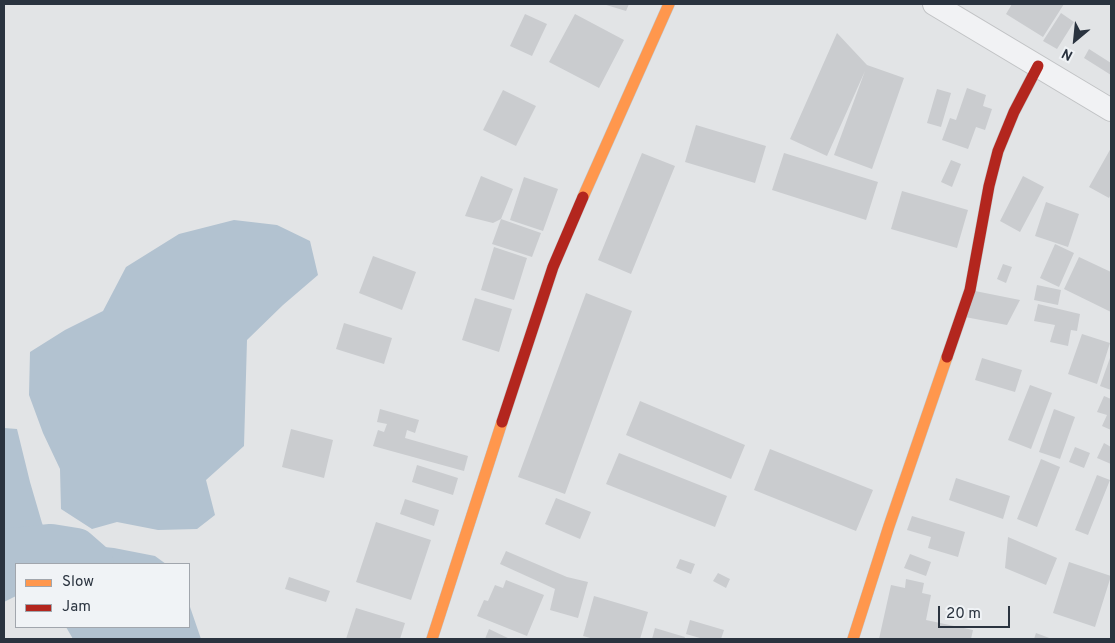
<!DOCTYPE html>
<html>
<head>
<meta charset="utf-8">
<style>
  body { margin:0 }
  #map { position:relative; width:1115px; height:643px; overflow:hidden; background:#e2e4e6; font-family:Overpass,sans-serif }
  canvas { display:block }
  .frame { position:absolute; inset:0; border:5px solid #2a333f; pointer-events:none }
  .legend { position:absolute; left:15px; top:563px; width:175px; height:65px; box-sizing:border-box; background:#f0f3f6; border:1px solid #a1a6ad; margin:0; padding:6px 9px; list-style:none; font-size:15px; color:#2a333f }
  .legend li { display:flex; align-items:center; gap:10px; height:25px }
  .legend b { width:25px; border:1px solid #a1a6ad }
  .north { position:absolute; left:1050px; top:15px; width:50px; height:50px; -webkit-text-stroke:4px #f0f3f6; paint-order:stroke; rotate:208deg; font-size:14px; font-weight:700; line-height:20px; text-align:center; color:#2a333f }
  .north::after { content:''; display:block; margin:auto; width:18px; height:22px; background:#2a333f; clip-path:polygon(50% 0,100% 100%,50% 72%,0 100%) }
  .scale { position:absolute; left:938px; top:606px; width:72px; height:22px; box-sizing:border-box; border:2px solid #2a333f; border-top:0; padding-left:6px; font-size:15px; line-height:18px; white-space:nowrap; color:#2a333f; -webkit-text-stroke:4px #f0f3f6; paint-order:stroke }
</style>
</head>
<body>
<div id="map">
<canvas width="1115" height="643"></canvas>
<div class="frame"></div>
<ul class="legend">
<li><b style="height:6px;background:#ff974d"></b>Slow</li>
<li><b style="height:6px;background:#b3261e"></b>Jam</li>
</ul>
<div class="north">N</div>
<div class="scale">20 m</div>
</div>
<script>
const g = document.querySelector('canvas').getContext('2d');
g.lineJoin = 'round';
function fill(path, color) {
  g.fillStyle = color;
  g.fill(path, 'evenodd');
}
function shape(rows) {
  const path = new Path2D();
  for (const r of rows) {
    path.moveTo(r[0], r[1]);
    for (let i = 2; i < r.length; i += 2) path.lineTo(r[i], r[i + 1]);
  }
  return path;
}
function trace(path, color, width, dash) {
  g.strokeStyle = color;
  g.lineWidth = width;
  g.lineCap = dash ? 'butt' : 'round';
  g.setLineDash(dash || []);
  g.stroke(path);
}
const water = shape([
  [234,220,277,225,310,241,318,275,283,305,247,340,244,446,206,480,215,515,197,529,158,530,117,522,92,529,61,509,60,469,43,433,29,395,30,352,65,330,103,311,126,267,179,234],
  [4,428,17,429,30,482,42,523,54,553,48,564,16,564,16,596,4,602],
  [76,544,114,548,155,556,166,564,76,564,77,559],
  [189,604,201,639,73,639,66,627,189,627]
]);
const river = shape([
  [4,551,51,546,76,550,92,564]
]);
const building = shape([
  [603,4,629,4,626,11],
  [1012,4,1064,4,1043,37,1006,14],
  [1061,13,1074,22,1057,49,1043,41],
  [525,14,547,24,532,56,510,46],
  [575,14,624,40,599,88,549,62],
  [837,33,867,65,904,78,872,169,834,155,865,71,827,156,790,139],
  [1089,49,1111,63,1111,75,1084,58],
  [967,88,986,95,983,106,992,109,985,130,976,127,968,149,942,140,950,118,956,120],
  [937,89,951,93,941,127,927,123],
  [503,90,536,106,516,146,483,130],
  [696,125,766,146,755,183,685,162],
  [1111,148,1111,194,1109,198,1089,187],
  [642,153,675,166,631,274,598,260],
  [784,153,878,182,866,220,772,190],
  [951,160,961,164,952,187,941,182],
  [481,176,513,189,501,219,493,223,465,216],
  [1023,176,1044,187,1020,232,1000,221],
  [524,177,558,189,543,231,510,220],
  [902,191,968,210,957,248,891,229],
  [1046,202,1079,214,1068,247,1035,236],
  [501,219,541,233,532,257,492,244],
  [1055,244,1074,253,1059,287,1040,278],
  [494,247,527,258,514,300,481,290],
  [373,256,416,272,402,310,359,293],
  [1079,257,1111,272,1111,312,1064,289],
  [1003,264,1012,267,1006,283,997,279],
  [1037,285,1061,290,1058,305,1034,300],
  [970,290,1020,300,1007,325,965,317],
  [586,293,632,311,565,494,518,477],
  [475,298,512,309,499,352,462,340],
  [1038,304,1080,314,1077,331,1071,330,1068,346,1050,342,1055,325,1034,321],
  [344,323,392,338,384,364,336,349],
  [1082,334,1110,343,1097,384,1068,374],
  [1111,355,1111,390,1100,386],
  [982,358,1022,370,1015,392,975,380],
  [1030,385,1052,393,1031,449,1008,440],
  [1104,396,1111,399,1111,430,1102,426,1107,415,1097,412],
  [640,401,745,445,731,479,626,435],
  [380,409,419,420,415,433,407,430,405,438,468,456,464,471,373,446,378,430,384,432,387,424,377,422],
  [1054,409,1075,417,1060,459,1039,452],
  [291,429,333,440,324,478,282,467],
  [1104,443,1111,447,1111,464,1097,458],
  [1075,447,1090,453,1084,468,1069,462],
  [770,449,873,490,856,531,754,490],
  [619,453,727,496,715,527,606,484],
  [1041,459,1060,467,1037,527,1017,519],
  [417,465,458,478,453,495,412,482],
  [1097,475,1110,480,1088,535,1075,530],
  [956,478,1010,496,1003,519,949,500],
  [556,498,591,512,580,539,545,524],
  [405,499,439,510,434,526,400,514],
  [912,516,965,532,958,557,928,548,931,537,907,530],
  [376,522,431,540,411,600,356,582],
  [1008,537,1057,558,1046,585,1005,568],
  [506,551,567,577,588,582,578,618,550,610,555,589,500,564],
  [910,554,931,562,926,576,904,568],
  [680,559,695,564,691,574,676,568],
  [1069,562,1111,576,1095,627,1053,613],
  [718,573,730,579,726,588,713,581],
  [289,577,330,591,326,602,285,589],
  [906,579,924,583,922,593,931,595,926,620,973,630,971,639,879,639,891,585,905,588],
  [506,580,544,595,527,636,477,616,484,600,488,601,495,585,503,588],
  [594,596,648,612,640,639,594,639,583,636],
  [356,608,405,623,400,639,346,639],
  [690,620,724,630,721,639,699,639,700,638,686,634],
  [655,628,685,637,684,639,652,639],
  [489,629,510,639,485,639],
  [1036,633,1052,639,1034,639]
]);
const street = shape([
  [934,4,1111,110]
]);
const slow = shape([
  [583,197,669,4],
  [432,639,502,422],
  [853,639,889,526,947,357]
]);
const jam = shape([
  [947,357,970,290,989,186,998,151,1014,112,1038,66],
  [502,422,553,267,583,197]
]);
fill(water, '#b2c2d0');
trace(river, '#b2c2d0', 44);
fill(building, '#cacccf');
trace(street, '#c0c2c4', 24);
trace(slow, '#c0c2c4', 12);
trace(jam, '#c0c2c4', 12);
trace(street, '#f1f2f4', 22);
trace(slow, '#ff974d', 11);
trace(jam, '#b3261e', 11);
</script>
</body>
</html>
